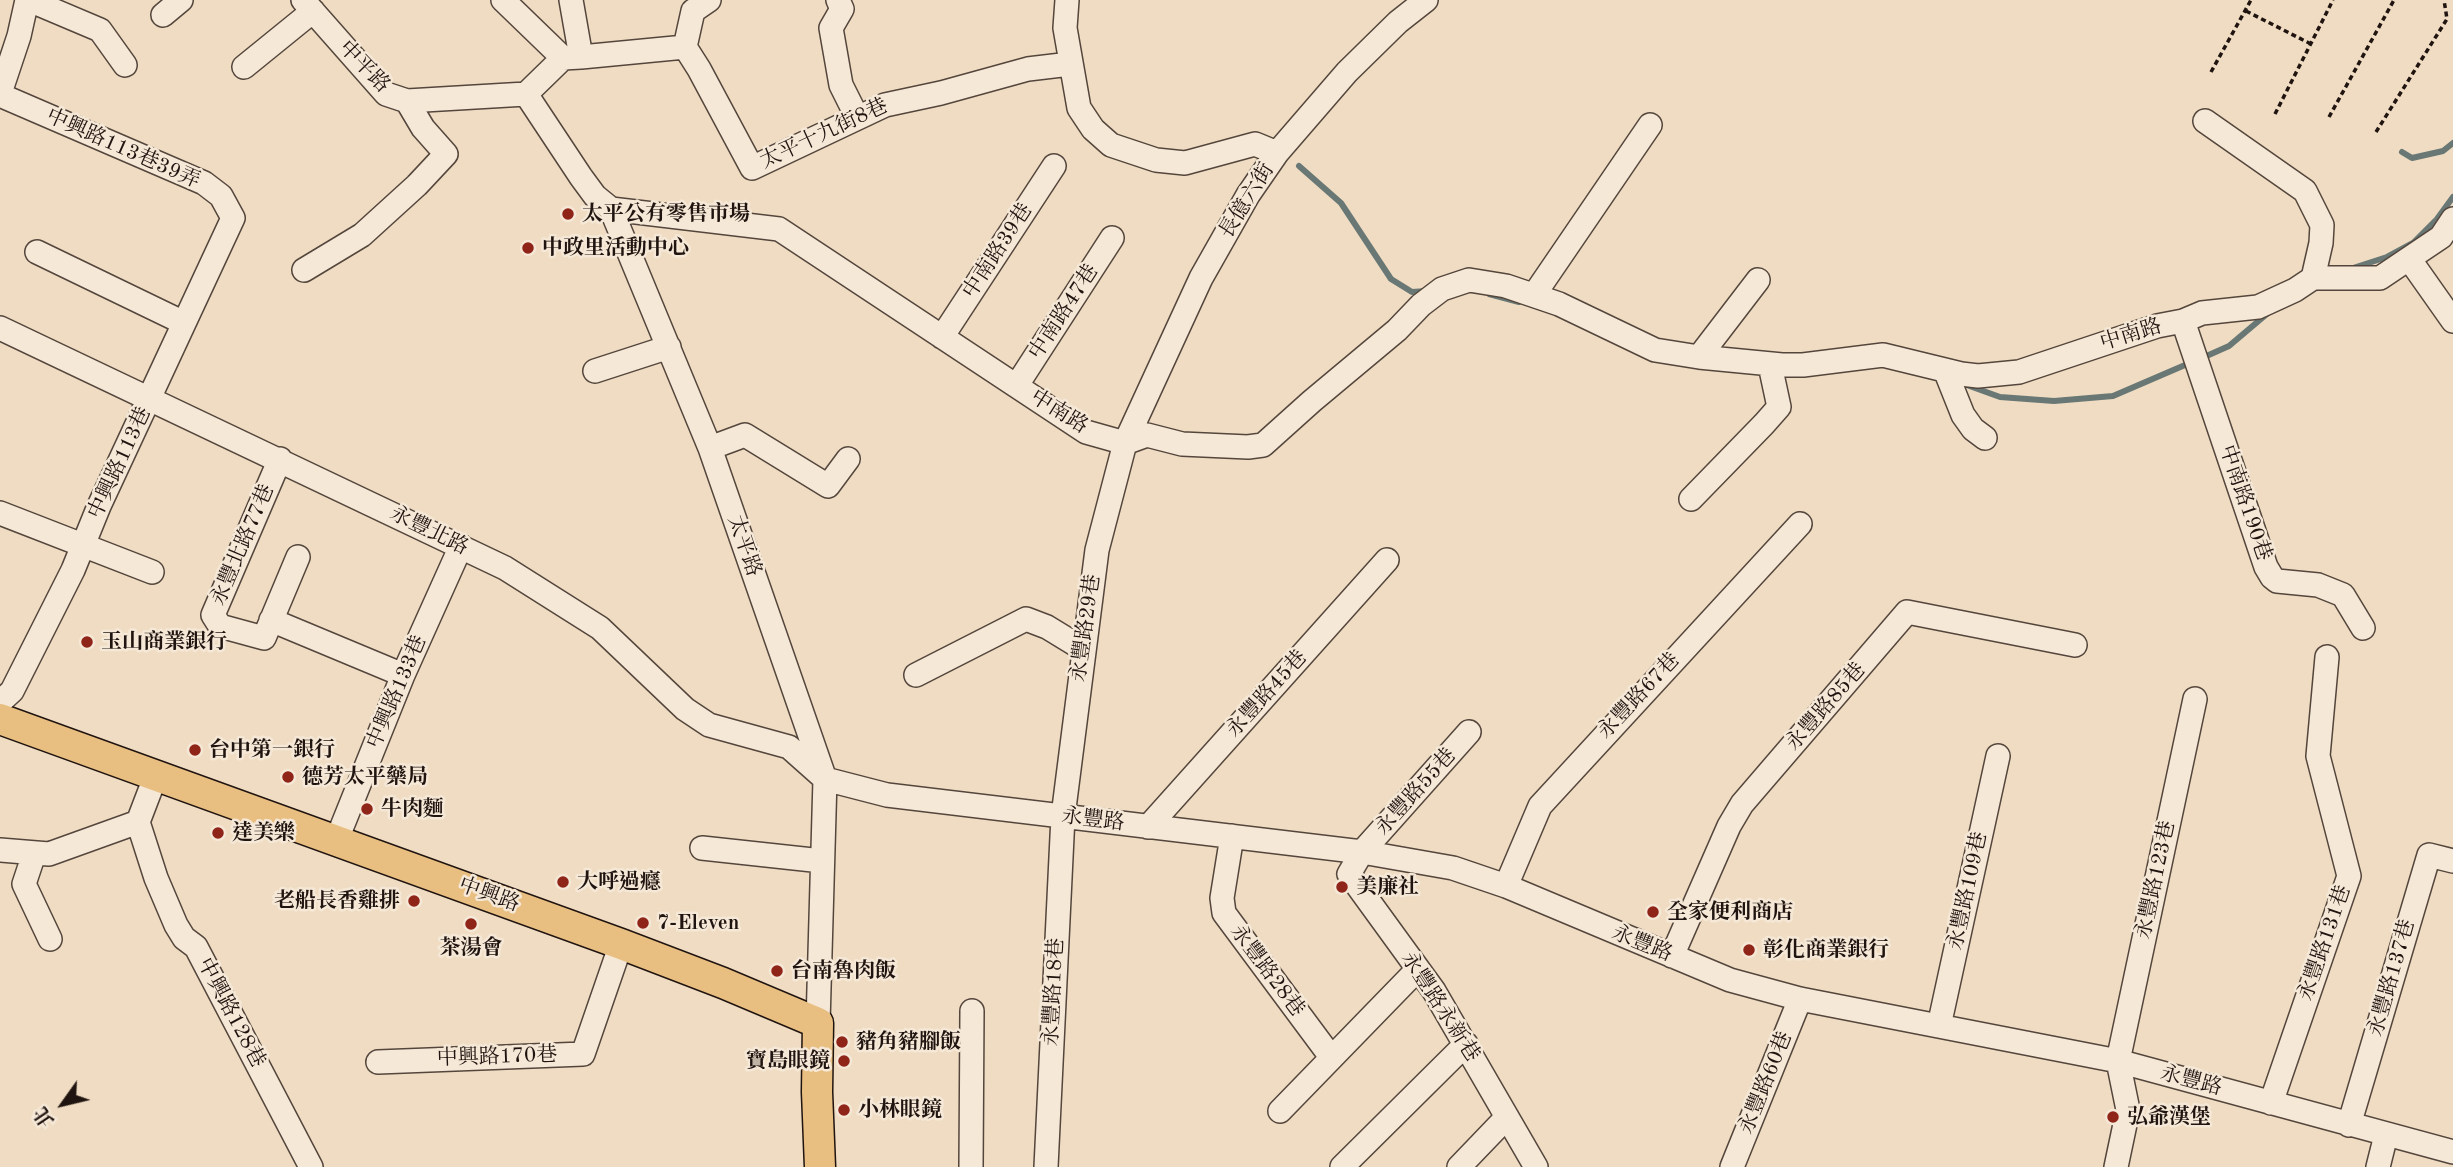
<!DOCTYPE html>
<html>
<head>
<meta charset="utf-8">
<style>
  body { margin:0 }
  #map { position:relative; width:2453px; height:1167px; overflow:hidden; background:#efdcc2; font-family:"Old Standard TT","Noto Serif TC",serif }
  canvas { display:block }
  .north { position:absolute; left:28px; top:1069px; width:70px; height:70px; -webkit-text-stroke:5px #f5e8d7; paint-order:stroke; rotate:236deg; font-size:19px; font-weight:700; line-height:28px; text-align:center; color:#201410 }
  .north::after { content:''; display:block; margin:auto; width:24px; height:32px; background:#201410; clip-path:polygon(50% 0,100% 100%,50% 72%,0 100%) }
</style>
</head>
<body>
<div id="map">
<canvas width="2453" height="1167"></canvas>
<div class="north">北</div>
</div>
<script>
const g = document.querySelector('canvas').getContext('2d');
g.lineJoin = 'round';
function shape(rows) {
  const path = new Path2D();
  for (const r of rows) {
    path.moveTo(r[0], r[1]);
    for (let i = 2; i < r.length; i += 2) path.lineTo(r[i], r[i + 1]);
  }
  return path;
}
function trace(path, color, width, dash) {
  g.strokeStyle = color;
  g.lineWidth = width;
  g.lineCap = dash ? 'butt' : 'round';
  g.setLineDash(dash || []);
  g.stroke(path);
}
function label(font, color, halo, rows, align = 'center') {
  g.font = font + ' "Old Standard TT","Noto Serif TC",serif';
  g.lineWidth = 5;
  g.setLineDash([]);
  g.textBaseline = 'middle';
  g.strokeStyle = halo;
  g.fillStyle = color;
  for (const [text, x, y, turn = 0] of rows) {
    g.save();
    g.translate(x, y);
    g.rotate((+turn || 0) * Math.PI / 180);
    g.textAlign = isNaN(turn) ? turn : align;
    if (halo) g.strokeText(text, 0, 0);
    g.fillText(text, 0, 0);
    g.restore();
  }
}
const stream = shape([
  [2402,152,2412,158,2443,151,2453,143],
  [1299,166,1341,203,1391,279,1412,292,1427,291],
  [2350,269,2387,257,2413,243,2437,219,2453,197],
  [1489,294,1519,302],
  [2202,358,2229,346,2268,313],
  [1964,384,2000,397,2054,401,2113,396,2192,362]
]);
const path = shape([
  [2246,11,2311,44],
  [2211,72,2251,0],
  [2275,114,2333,0],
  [2329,117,2394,0],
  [2376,132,2447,19,2444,0]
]);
const minor = shape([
  [29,0,100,30,125,65],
  [303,0,386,94,407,101,526,94],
  [503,0,563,58],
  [838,0,842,9,831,28,841,85,857,117],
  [1067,0,1065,28,1079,108,1093,129,1111,145,1156,160,1185,163,1255,144,1277,153],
  [163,15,181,0],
  [685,47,699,69,752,168,885,105,941,93,1028,69,1070,64],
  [581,57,685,47,693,11,709,0],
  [244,67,313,11],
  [0,93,19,36,27,0],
  [526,94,581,177,595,196,611,209,710,448,825,779,818,1023],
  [526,94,563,58,581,57,571,0],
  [0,95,204,183,221,196,233,218,99,506,73,570,12,691,0,702],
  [2205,121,2305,191,2322,225,2321,243,2313,278],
  [611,209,779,229,1086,432,1125,443,1147,435,1182,444,1248,447,1263,445,1312,401,1397,330,1421,305,1442,289,1469,280,1506,286,1559,304,1655,350,1699,357,1782,365,1803,365,1883,355,1961,374,1978,376,2019,372,2157,326,2183,321,2202,313,2258,307,2295,290,2313,278,2380,278,2441,237,2453,219],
  [37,252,184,323],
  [2410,260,2453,321],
  [304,270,362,235,417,185,446,154,423,128,407,101],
  [1534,295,1650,125],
  [2183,321,2266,567,2272,577,2277,581,2318,585,2343,595,2363,628],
  [0,328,505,568,600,628,685,709,709,725,789,747,825,779,887,795,1362,852,1453,868,1506,886,1730,980,1800,999,2118,1061,2453,1152],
  [942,337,1054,166],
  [1699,357,1758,280],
  [1945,370,1963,415,1973,429,1985,438],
  [595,371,669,347],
  [1017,385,1112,238],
  [710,448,745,435,828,486,848,459],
  [280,459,213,615,220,626,264,638,298,557],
  [1691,499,1764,424,1779,407,1770,365],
  [0,513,152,572],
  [271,620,403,675],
  [916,675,1026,619,1047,627,1083,649],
  [1469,732,1362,852,1349,874,1434,991,1536,1167],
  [138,822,156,878,176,925,184,938,196,947,311,1167],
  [1148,827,1387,560],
  [1232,836,1222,898,1224,913,1331,1057],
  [337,839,403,675,461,546],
  [702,848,822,861],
  [0,850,49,854,138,822,156,775],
  [34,854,24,884,50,939],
  [1506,886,1540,806,1800,524],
  [1672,956,1729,826,1742,804,1907,612,2075,645],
  [1939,1026,1998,756],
  [378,1062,583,1054,621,944],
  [2271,1103,2349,876,2318,756,2327,657],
  [1280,1111,1418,969],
  [2349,1125,2429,855,2453,861],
  [971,1167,972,1011],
  [1046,1167,1063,816,1097,550,1125,443,1201,278,1248,195,1277,153,1347,72,1398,22,1426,0],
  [1342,1167,1466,1044],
  [1459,1167,1507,1117],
  [1732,1167,1800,999],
  [2116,1167,2128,1110,2118,1061,2195,699],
  [2378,1167,2386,1135]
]);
const major = shape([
  [0,719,621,944,723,983,818,1023,817,1092,820,1167]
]);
const markers = [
  [568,214,7,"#8f2418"],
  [528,248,7,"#8f2418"],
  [87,642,7,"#8f2418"],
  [195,750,7,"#8f2418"],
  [288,777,7,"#8f2418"],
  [367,809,7,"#8f2418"],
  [218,833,7,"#8f2418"],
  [563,882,7,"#8f2418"],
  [1342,887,7,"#8f2418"],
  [414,901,7,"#8f2418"],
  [1653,912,7,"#8f2418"],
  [643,923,7,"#8f2418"],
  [471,924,7,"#8f2418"],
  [1749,950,7,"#8f2418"],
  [777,971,7,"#8f2418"],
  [842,1042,7,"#8f2418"],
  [844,1061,7,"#8f2418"],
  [844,1110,7,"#8f2418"],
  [2113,1117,7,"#8f2418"]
];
const streetNames = [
  ["中平路",364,67,46],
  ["太平十九街8巷",824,134,-25],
  ["中興路113巷39弄",123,149,24],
  ["長億六街",1247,201,-58],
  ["中南路39巷",998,251,-57],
  ["中南路47巷",1064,312,-57],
  ["中南路",2131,335,-17],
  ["中南路",1059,412,32],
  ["中興路113巷",120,463,-65],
  ["中南路190巷",2245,503,71],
  ["永豐北路",429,531,26],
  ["永豐北路77巷",243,545,-67],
  ["太平路",744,546,71],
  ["永豐路29巷",1086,628,-82],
  ["中興路133巷",397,692,-67],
  ["永豐路45巷",1267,694,-48],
  ["永豐路67巷",1639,696,-47],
  ["永豐路85巷",1826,707,-49],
  ["永豐路55巷",1416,792,-48],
  ["永豐路",1093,820,7],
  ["永豐路123巷",2156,880,-78],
  ["永豐路109巷",1968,891,-78],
  ["中興路",489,895,20],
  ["永豐路131巷",2325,943,-71],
  ["永豐路",1642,944,22],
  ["永豐路28巷",1267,971,53],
  ["永豐路137巷",2392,978,-74],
  ["永豐路18巷",1054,992,-87],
  ["永豐路永新巷",1440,1007,57],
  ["中興路128巷",231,1013,62],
  ["中興路170巷",497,1057,-2],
  ["永豐路",2191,1081,15],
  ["永豐路60巷",1766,1083,-68]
];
const poiNames = [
  ["太平公有零售市場",582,214],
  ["中政里活動中心",542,248],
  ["玉山商業銀行",101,642],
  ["台中第一銀行",209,750],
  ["德芳太平藥局",302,777],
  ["牛肉麵",381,809],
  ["達美樂",232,833],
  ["大呼過癮",577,882],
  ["美廉社",1356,887],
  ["老船長香雞排",400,901,"right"],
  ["全家便利商店",1667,912],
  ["7-Eleven",657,923],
  ["茶湯會",471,948,"center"],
  ["彰化商業銀行",1763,950],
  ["台南魯肉飯",791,971],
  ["豬角豬腳飯",856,1042],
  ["寶島眼鏡",830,1061,"right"],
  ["小林眼鏡",858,1110],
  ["弘爺漢堡",2127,1117]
];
trace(stream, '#697874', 6);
trace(minor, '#54463c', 26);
trace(major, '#201410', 33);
trace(path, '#201410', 3.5, [5, 3.5]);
trace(minor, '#f5e8d7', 23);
trace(major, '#e8be81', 30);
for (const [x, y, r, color] of markers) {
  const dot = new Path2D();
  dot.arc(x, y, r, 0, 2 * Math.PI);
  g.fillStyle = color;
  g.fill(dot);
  trace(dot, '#f5e8d7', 2.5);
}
label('21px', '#201410', '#f5e8d7', streetNames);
label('bold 21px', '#201410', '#f5e8d7', poiNames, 'left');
</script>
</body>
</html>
